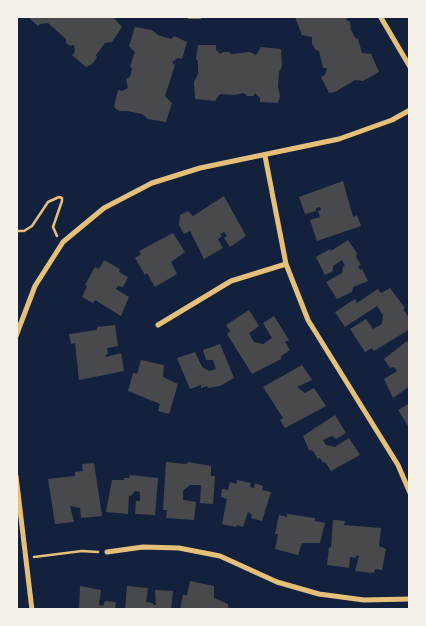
<!DOCTYPE html>
<html>
<head>
<meta charset="utf-8">
<style>
  body { margin:0 }
  #map { position:relative; width:426px; height:626px; overflow:hidden; background:#14213d; font-family:"Work Sans",sans-serif }
  canvas { display:block }
  .frame { position:absolute; inset:0; border:18px solid #f6f1e7; pointer-events:none }
</style>
</head>
<body>
<div id="map">
<canvas width="426" height="626"></canvas>
<div class="frame"></div>
</div>
<script>
const g = document.querySelector('canvas').getContext('2d');
g.lineJoin = 'round';
function fill(path, color) {
  g.fillStyle = color;
  g.fill(path, 'evenodd');
}
function shape(rows) {
  const path = new Path2D();
  for (const r of rows) {
    path.moveTo(r[0], r[1]);
    for (let i = 2; i < r.length; i += 2) path.lineTo(r[i], r[i + 1]);
  }
  return path;
}
function trace(path, color, width, dash) {
  g.strokeStyle = color;
  g.lineWidth = width;
  g.lineCap = dash ? 'butt' : 'round';
  g.setLineDash(dash || []);
  g.stroke(path);
}
const building = shape([
  [27,16,112,16,122,27,112,42,105,43,96,55,97,58,92,64,86,67,72,55,75,52,74,45,70,46,66,43,66,39,48,23,40,24,38,26],
  [348,16,346,20,350,22,351,30,355,38,358,39,362,53,371,54,379,72,363,81,355,80,335,92,329,93,321,77,325,75,327,68,323,68,319,51,316,50,312,44,312,37,302,35,295,17],
  [135,27,152,30,158,35,171,39,174,36,187,42,182,59,178,58,172,62,175,65,165,96,172,103,166,122,148,119,142,114,128,111,119,111,114,107,118,90,122,91,128,88,126,79,130,77,132,69,130,66,135,52,129,46],
  [198,45,216,45,216,50,220,54,223,52,229,52,231,54,250,52,256,55,261,47,281,49,282,66,279,72,278,87,280,96,278,103,260,102,260,98,255,93,253,96,247,96,244,93,234,95,220,94,215,101,195,99,194,82,198,74,198,61,196,59],
  [343,181,353,217,357,215,361,226,317,241,310,220,320,217,318,211,321,210,320,207,316,208,316,211,305,214,299,197],
  [224,196,246,236,230,247,224,238,227,236,224,232,220,234,222,236,218,239,223,248,204,259,190,231,184,234,179,225,180,215,188,211,193,216],
  [173,233,185,252,171,262,177,274,155,287,147,273,145,275,135,258,141,254,139,251],
  [348,240,357,253,356,257,361,265,358,266,360,270,362,269,368,281,353,287,352,292,337,299,326,282,342,273,343,267,345,266,342,260,333,266,333,271,325,275,316,257,330,249,331,251],
  [104,260,120,269,119,272,128,277,123,287,118,286,116,289,129,297,121,316,95,300,93,303,82,297,87,286,85,285,95,267,99,269],
  [390,288,405,308,403,309,410,319,410,329,374,351,372,348,365,352,350,329,366,319,373,329,382,324,383,315,377,306,345,327,335,312,355,299,357,303,378,289,381,293],
  [249,310,259,326,249,333,254,342,263,344,272,338,263,323,274,316,289,340,285,342,290,350,281,356,281,359,252,374,227,334,230,331,226,325],
  [115,325,118,346,107,348,108,354,105,355,106,357,121,353,124,371,79,380,75,343,71,344,69,334,97,330,97,327],
  [407,341,410,345,410,386,393,398,384,379,397,371,394,367,390,368,384,359],
  [220,344,234,378,220,386,208,388,207,386,201,388,201,385,190,389,177,358,195,352,202,367,209,371,216,369,213,360,206,360,203,350],
  [141,360,164,365,163,377,178,384,169,414,158,411,160,404,128,391,133,373,137,374],
  [302,365,312,380,297,387,305,393,314,388,326,406,285,428,280,420,283,418,263,387],
  [410,403,410,429,398,410],
  [335,415,346,433,336,439,332,436,323,440,326,445,335,447,349,438,360,455,331,471,325,462,323,463,320,458,318,459,313,451,309,450,303,436],
  [166,462,186,464,188,462,211,466,211,476,215,476,213,504,200,503,201,485,190,485,183,491,183,500,196,502,194,520,166,518,167,510,163,510],
  [94,463,102,516,81,518,80,508,70,506,74,522,55,524,48,479,75,476,75,472,83,471,82,464],
  [130,475,158,478,155,515,135,514,136,501,140,501,140,492,135,491,131,496,129,495,128,514,106,512,112,480,124,480,124,478,129,478],
  [237,480,251,483,250,487,254,488,255,483,263,486,262,490,271,492,262,521,251,518,252,515,248,512,243,527,237,525,236,527,222,524,227,499,221,497,222,489,228,490,230,482,236,484],
  [287,514,315,518,315,521,325,523,320,543,302,543,298,555,275,549,278,534,275,534,279,515,287,517],
  [333,520,345,521,344,525,381,528,379,546,386,549,382,570,375,569,374,573,355,571,359,556,356,555,356,558,350,557,349,568,327,565,329,547,331,548],
  [190,581,214,586,214,598,228,604,228,610,180,610,183,595,187,595],
  [80,586,101,590,99,605,103,606,105,601,116,602,115,610,79,610],
  [127,586,148,588,146,602,153,603,153,605,156,605,155,590,173,591,171,610,125,610]
]);
const path = shape([
  [16,231,24,231,32,226,48,202,59,197,62,198,62,201,53,227,57,236],
  [34,557,82,551,98,552]
]);
const minor = shape([
  [189,16,200,16],
  [380,16,410,67],
  [265,156,286,264,308,320,398,465,410,493],
  [158,325,231,281,286,264],
  [16,336,35,286,63,242,104,208,152,183,200,168,339,139,392,120,410,110],
  [16,476,32,610],
  [107,552,143,547,179,548,220,556,277,582,319,594,364,600,410,599]
]);
fill(building, '#48494c');
trace(path, '#e5c07b', 2.5);
trace(minor, '#e5c07b', 5);
</script>
</body>
</html>
